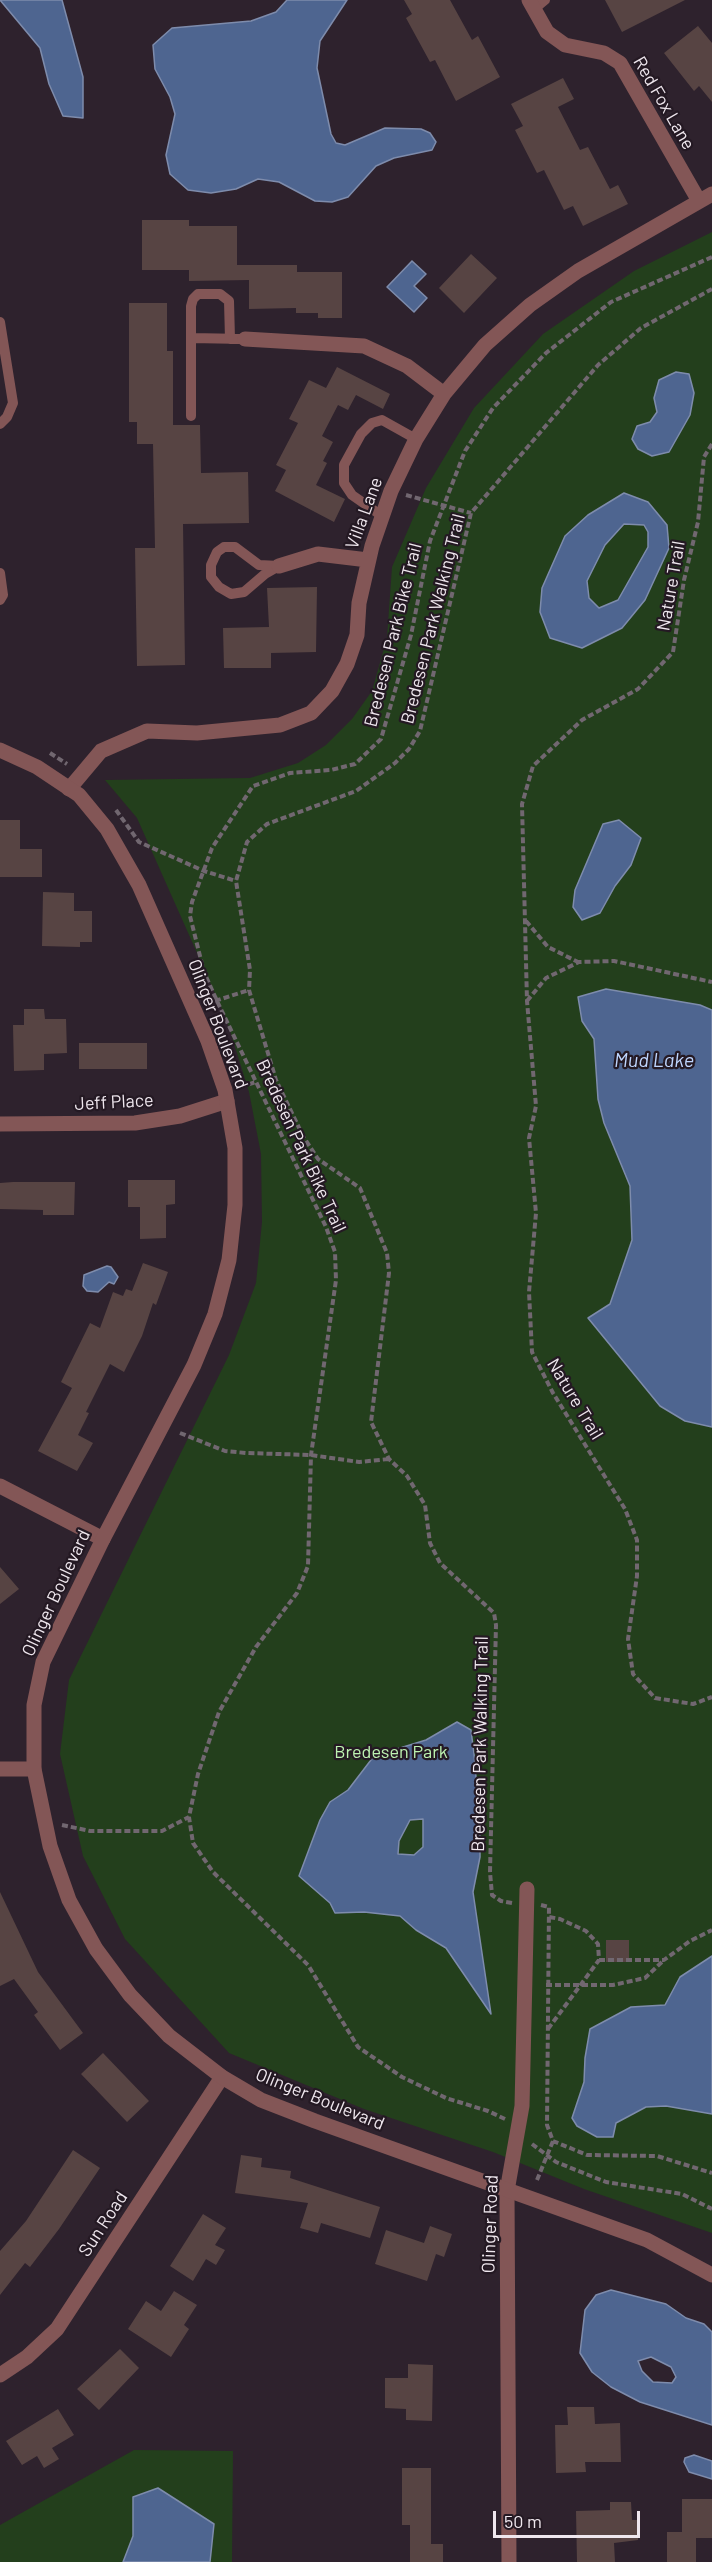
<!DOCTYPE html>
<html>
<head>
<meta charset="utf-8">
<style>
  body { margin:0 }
  #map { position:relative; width:712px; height:2562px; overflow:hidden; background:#2e222d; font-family:Barlow,sans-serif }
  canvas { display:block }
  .scale { position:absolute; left:493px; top:2511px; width:147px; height:27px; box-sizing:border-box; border:3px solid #efe7ee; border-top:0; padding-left:8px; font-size:18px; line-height:21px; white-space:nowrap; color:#efe7ee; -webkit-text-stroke:4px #241923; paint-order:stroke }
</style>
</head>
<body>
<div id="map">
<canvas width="712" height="2562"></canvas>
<div class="scale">50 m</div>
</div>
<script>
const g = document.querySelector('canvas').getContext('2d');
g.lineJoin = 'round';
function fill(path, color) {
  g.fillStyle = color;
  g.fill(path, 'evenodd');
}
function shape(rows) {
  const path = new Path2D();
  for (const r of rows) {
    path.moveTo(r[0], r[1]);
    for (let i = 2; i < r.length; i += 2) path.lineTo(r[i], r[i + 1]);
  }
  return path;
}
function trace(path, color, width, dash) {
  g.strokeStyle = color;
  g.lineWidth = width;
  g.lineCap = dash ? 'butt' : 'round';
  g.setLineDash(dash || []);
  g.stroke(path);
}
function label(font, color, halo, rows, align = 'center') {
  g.font = font + ' Barlow,sans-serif';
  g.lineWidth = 4.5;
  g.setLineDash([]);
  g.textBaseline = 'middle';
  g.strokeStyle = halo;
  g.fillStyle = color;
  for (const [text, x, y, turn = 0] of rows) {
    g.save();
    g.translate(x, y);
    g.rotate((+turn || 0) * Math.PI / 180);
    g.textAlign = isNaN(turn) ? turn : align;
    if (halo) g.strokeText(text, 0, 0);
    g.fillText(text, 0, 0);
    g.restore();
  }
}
const green = shape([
  [712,232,712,2233,584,2189,493,2152,364,2109,229,2053,125,1939,83,1856,60,1754,69,1680,229,1355,256,1283,262,1222,261,1154,249,1092,226,1018,137,818,105,780,250,778,298,763,326,745,352,719,372,691,387,638,392,567,426,488,474,408,543,334,634,271],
  [134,2450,233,2451,232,2562,0,2562,0,2525]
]);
const water = shape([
  [0,0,62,0,83,77,83,118,63,116,49,84,40,48,0,0],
  [287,0,347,0,320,41,317,68,331,134,336,143,345,145,385,128,421,129,430,133,436,142,432,150,394,158,376,166,348,197,332,202,315,201,279,182,258,179,236,189,211,193,188,190,170,174,166,155,175,114,170,97,155,69,153,45,172,28,251,21,276,12,287,0],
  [412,261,426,274,414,286,427,298,414,312,387,287,412,261],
  [676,372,689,374,694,393,690,415,669,452,652,456,638,449,632,439,637,426,650,422,657,412,654,398,659,380,676,372],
  [624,493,648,502,667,525,669,548,645,600,622,628,582,648,550,638,540,612,542,588,565,536,588,515,624,493],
  [624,524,644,525,648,532,648,547,618,600,599,608,589,598,587,581,605,545,624,524],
  [619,820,641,838,631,865,615,886,600,913,582,920,573,907,575,890,603,824,619,820],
  [606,989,700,1005,712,1010,712,1427,685,1421,660,1406,588,1318,610,1304,632,1240,630,1186,604,1123,598,1099,594,1039,582,1021,578,997,606,989],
  [107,1266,111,1267,118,1277,114,1284,109,1282,98,1292,87,1291,83,1286,84,1275,107,1266],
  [457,1722,471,1730,474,1754,480,1823,480,1857,473,1892,491,2014,446,1948,416,1930,400,1916,364,1912,335,1913,330,1903,299,1876,320,1820,330,1802,348,1790,374,1756,426,1740,457,1722],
  [423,1819,423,1847,414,1855,398,1854,399,1841,410,1820,423,1819],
  [712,1956,712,2114,666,2106,646,2107,616,2123,613,2137,597,2137,577,2126,572,2118,584,2082,585,2058,590,2029,631,2007,665,2005,680,1977,712,1956],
  [611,2290,666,2304,686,2318,704,2324,712,2332,712,2425,640,2402,611,2387,592,2372,580,2353,585,2310,596,2295,611,2290],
  [651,2357,671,2367,676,2377,672,2383,653,2382,642,2371,638,2361,651,2357],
  [694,2455,712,2461,712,2479,689,2472,684,2462,685,2458,694,2455],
  [158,2488,214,2524,210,2562,123,2562,133,2536,133,2497,158,2488]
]);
const building = shape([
  [404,0,450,0,472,40,478,36,500,77,456,101,435,60,430,62,406,18,412,14],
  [605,0,685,0,622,32],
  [698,26,712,43,712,102,699,86,694,91,664,53],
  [563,78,574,99,558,107,580,150,588,147,610,189,618,185,628,204,583,226,573,206,564,210,544,170,537,173,515,130,523,126,511,104],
  [142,220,189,220,189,226,237,226,237,265,297,265,297,272,342,272,342,318,318,318,318,313,296,313,296,308,249,309,249,280,189,281,189,270,142,270],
  [471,254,497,278,464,313,439,288],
  [129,303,167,303,167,351,173,351,173,425,200,425,201,473,248,472,249,523,183,524,185,665,137,666,135,548,155,548,153,444,137,444,137,422,129,422],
  [337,367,390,394,383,409,356,395,348,410,338,405,322,436,333,442,323,461,327,463,316,485,345,499,334,522,275,491,286,470,276,465,298,423,289,419,309,380,326,388],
  [317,587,316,652,271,653,271,668,224,668,223,628,269,627,267,588],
  [0,820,20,820,20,849,42,849,42,877,0,877],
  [43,892,74,893,74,911,92,911,92,942,80,942,80,947,42,946],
  [24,1009,44,1009,45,1019,66,1019,67,1053,44,1054,44,1070,14,1071,13,1025,24,1025],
  [79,1043,147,1043,147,1069,79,1069],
  [128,1180,175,1180,175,1204,166,1205,166,1238,140,1239,140,1207,128,1207],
  [13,1182,75,1182,74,1215,43,1215,43,1210,0,1209,0,1183],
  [143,1263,168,1272,156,1305,153,1303,142,1336,124,1372,110,1364,86,1412,89,1413,78,1435,93,1443,77,1471,38,1451,72,1388,61,1382,90,1323,100,1328,113,1292,123,1296,126,1289,132,1291],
  [0,1567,19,1589,0,1604],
  [0,1892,38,1972,83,2033,60,2050,34,2015,38,2012,14,1979,0,1986],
  [606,1940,629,1940,629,1962,606,1962],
  [103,2053,149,2101,127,2122,81,2074],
  [73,2150,100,2168,59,2229,30,2267,25,2263,0,2295,0,2251,26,2221],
  [241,2155,262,2158,261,2167,291,2171,290,2178,380,2207,370,2238,321,2223,318,2233,300,2228,308,2203,235,2193],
  [203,2214,226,2228,215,2245,225,2250,216,2265,206,2259,193,2281,170,2266],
  [430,2226,452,2234,444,2257,436,2254,427,2281,375,2264,386,2230,424,2243],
  [174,2291,197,2305,184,2325,189,2329,171,2357,128,2329,146,2301,161,2311],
  [120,2349,139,2368,99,2410,77,2389],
  [408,2364,433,2365,432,2421,406,2420,406,2409,385,2408,385,2378,408,2378],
  [567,2407,594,2407,595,2424,620,2423,621,2462,585,2462,586,2472,556,2473,555,2425,568,2425],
  [58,2409,74,2435,52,2448,59,2459,44,2468,37,2456,22,2465,6,2441],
  [402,2468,431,2468,431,2544,443,2544,443,2562,410,2562,410,2525,402,2525],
  [682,2499,712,2499,712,2538,696,2538,696,2562,667,2562,667,2532,682,2532],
  [610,2502,631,2502,632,2520,638,2520,638,2540,614,2543,615,2562,577,2562,576,2511,610,2510]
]);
const path = shape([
  [712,444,704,457,698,522,684,580,673,652,638,689,582,720,533,766,522,804,527,1001,536,1106,529,1138,536,1213,529,1292,532,1352,553,1393,625,1509,637,1540,637,1576,628,1639,633,1674,655,1698,693,1704,712,1697],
  [406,495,471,513],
  [50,753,67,764],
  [116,810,139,842,204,871,236,881],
  [526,921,548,947,578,962],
  [215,1001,249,990],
  [527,1001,546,978,579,962,614,961,712,982],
  [240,1087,256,1082],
  [180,1433,225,1451,246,1453,311,1455,359,1462,389,1459],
  [62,1825,90,1831,162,1831,189,1817],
  [512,1903,501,1901,492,1895,490,1872,496,1625,494,1613,440,1563,430,1543,425,1505,407,1476,389,1459,371,1422,389,1273,387,1253,360,1188,318,1159,303,1136,276,1080,249,990,250,970,236,881,247,842,267,824,356,791,395,763,409,749,420,731,471,513,598,365,641,328,712,289],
  [541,1905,549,1907,547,2125,553,2141,587,2155,657,2156,712,2173],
  [599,1960,664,1960,690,1941,712,1930],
  [546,1985,613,1985,645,1978,664,1960],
  [548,2029,599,1960,598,1944,586,1931,560,1919,549,1917],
  [505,2119,488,2111,446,2098,402,2077,358,2047,308,1965,213,1872,193,1843,189,1817,198,1774,219,1712,256,1647,297,1593,308,1566,311,1455,336,1280,335,1252,326,1227,217,1001,204,972,190,916,192,902,212,848,253,786,290,773,331,770,355,764,381,739,411,635,430,541,465,451,493,408,546,353,611,302,712,257],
  [532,2144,556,2162,606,2182,682,2194,712,2209],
  [537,2180,553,2141]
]);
const service = shape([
  [539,0,533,10,545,0],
  [0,322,13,403,7,417,0,424],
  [191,338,191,306,193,299,198,294,220,294,229,301,230,339],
  [191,416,191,338,245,339],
  [382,516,352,495,344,483,344,465,361,434,372,423,382,420,416,439],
  [224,547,235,547,259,565,279,566,265,574,244,592,231,594,219,587,211,577,211,565,217,552,224,547],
  [0,573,3,595,0,600]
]);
const minor = shape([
  [529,0,547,32,565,45,604,53,620,63,699,201],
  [245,339,364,346,407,366,444,394],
  [279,566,318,554,368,560],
  [69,789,101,751,147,731,197,733,280,725,311,713,332,691,347,664,357,635,359,603,372,546,391,491,416,439,444,394,485,345,530,305,578,271,712,194],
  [0,1124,135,1123,180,1116,227,1101],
  [0,1486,103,1539],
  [0,1769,34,1769],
  [0,2375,27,2357,57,2329,222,2077],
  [509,2562,507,2191,522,2106,527,1889]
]);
const tertiary = shape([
  [0,750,37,767,79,795,107,829,139,885,208,1041,225,1090,235,1148,235,1205,229,1260,215,1314,194,1365,103,1539,43,1662,34,1705,34,1769,50,1846,69,1900,96,1949,130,1995,169,2036,222,2077,261,2100,315,2121,647,2240,712,2275]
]);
const streetNames = [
  ["Red Fox Lane",664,103,60],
  ["Villa Lane",364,513,-70],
  ["Nature Trail",671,586,-80],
  ["Bredesen Park Walking Trail",433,619,-76],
  ["Bredesen Park Bike Trail",393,635,-76],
  ["Olinger Boulevard",218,1024,69],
  ["Jeff Place",114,1102,-3],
  ["Bredesen Park Bike Trail",301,1146,65],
  ["Nature Trail",575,1399,59],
  ["Olinger Boulevard",56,1593,-65],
  ["Bredesen Park Walking Trail",480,1744,-89],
  ["Olinger Boulevard",320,2099,22],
  ["Sun Road",103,2224,-57],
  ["Olinger Road",490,2224,-88]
];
const parkNames = [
  ["Bredesen Park",391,1752]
];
const waterNames = [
  ["Mud Lake",654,1060]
];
fill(green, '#233f1c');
fill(water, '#4e6590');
trace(water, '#7e8cac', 1.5);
fill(building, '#574443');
trace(path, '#716770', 4, [6, 3]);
trace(service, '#835656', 10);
trace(minor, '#835656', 15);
trace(tertiary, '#835656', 15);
label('18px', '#efe7ee', '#241923', streetNames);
label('18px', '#bdf3b1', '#241923', parkNames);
label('italic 20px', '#bfd6ff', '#241923', waterNames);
</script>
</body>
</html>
